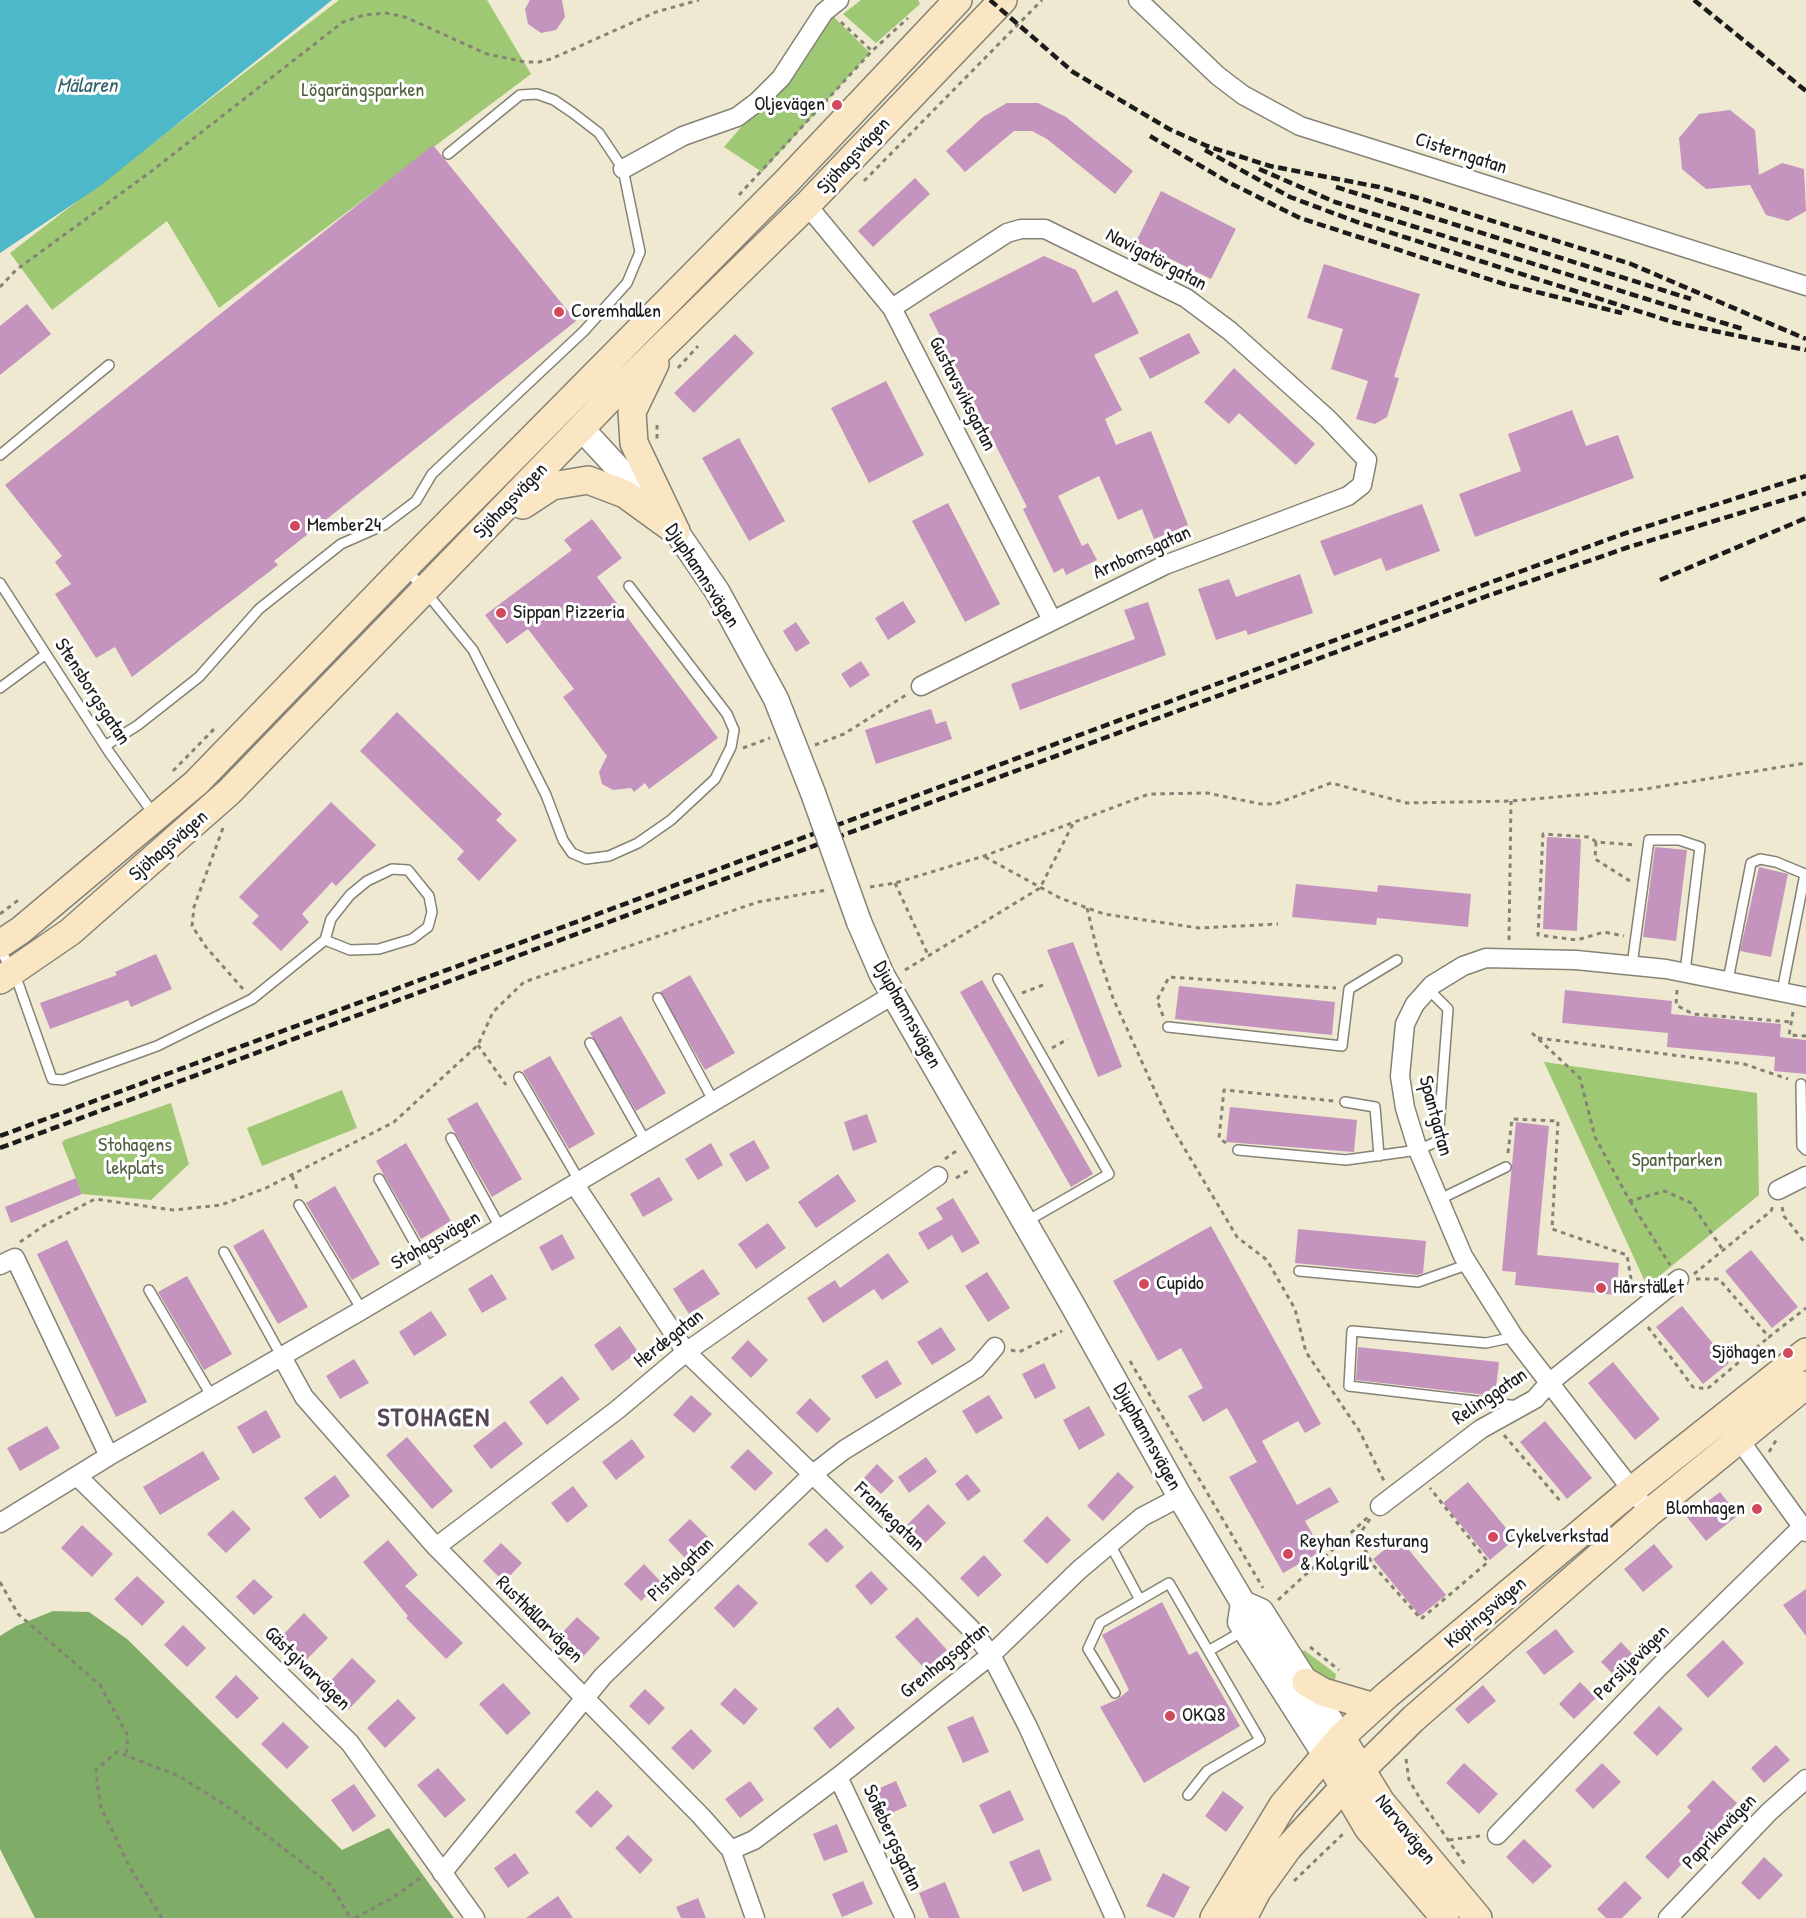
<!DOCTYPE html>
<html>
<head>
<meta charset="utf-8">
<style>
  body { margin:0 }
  canvas { display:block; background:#eee9d0 }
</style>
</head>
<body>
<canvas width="1806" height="1918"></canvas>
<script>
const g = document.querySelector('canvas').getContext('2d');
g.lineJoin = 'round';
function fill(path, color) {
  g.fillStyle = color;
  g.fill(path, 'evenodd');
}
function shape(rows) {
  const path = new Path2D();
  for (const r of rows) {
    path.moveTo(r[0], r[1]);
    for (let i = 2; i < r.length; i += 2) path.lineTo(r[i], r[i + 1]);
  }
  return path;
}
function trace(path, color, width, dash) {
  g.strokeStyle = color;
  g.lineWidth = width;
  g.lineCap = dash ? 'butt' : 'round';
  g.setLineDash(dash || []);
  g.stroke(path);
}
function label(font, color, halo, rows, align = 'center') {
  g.font = font + ' "Patrick Hand",sans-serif';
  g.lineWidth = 6;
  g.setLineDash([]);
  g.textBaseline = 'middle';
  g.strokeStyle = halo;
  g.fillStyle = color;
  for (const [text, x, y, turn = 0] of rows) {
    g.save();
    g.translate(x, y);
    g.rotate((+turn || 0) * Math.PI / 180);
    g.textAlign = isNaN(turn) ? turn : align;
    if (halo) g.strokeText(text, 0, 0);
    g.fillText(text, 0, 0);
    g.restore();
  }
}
const green = shape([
  [339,0,487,0,531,74,219,308,167,221,52,310,10,253],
  [861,0,918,0,920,4,876,43,843,14],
  [827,10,870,53,762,172,724,147,765,99],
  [1544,1062,1757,1093,1759,1195,1647,1286],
  [342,1090,357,1128,262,1166,247,1128],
  [171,1103,189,1164,151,1200,82,1194,62,1143,64,1140],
  [1304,1650,1336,1674,1334,1685,1315,1672,1299,1654]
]);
const forest = shape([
  [53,1611,89,1612,127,1639,342,1850,389,1828,454,1918,35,1918,0,1849,0,1636,16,1626]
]);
const water = shape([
  [0,0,332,0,100,186,0,253]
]);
const building = shape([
  [530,0,562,0,565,17,556,30,541,33,528,24,525,9],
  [1007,103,1038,103,1066,117,1133,171,1115,194,1047,139,1032,131,1014,131,965,172,946,151,983,117],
  [1730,110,1755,130,1759,175,1782,163,1804,169,1806,211,1788,221,1766,215,1750,185,1706,189,1682,169,1679,138,1699,114],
  [433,145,576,321,274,561,278,565,132,677,115,647,96,658,55,594,71,584,55,562,62,556,5,485],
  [915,178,930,194,873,247,858,231],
  [1161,191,1236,229,1211,279,1136,242],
  [1044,256,1076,270,1093,303,1117,290,1139,333,1094,355,1122,410,1105,419,1116,445,1151,431,1188,525,1154,539,1142,509,1118,520,1099,476,1058,496,1082,546,1088,543,1097,560,1066,575,1063,568,1054,573,1023,509,1027,507,929,314],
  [1324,264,1420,294,1394,377,1399,378,1387,417,1375,424,1356,419,1368,381,1331,369,1343,329,1307,318],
  [27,304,51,334,0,375,0,326],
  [1189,333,1200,353,1150,379,1139,358],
  [735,334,754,353,694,413,674,393],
  [1234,368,1315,444,1296,465,1239,413,1229,424,1204,402],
  [886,381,924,455,869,483,831,408],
  [1572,410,1586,446,1618,435,1634,478,1475,537,1459,494,1521,471,1508,434],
  [739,438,785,521,749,541,702,458],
  [948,503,1000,604,965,622,912,521],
  [1422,504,1440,551,1386,571,1381,558,1334,576,1320,541],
  [592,519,622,558,597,577,718,738,649,789,645,783,634,792,631,788,613,790,602,784,599,772,607,756,563,697,574,689,528,629,507,644,485,615,572,550,564,540],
  [1300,574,1313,613,1248,635,1246,630,1216,640,1198,589,1229,579,1236,597],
  [903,601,916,622,888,640,875,618],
  [1148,602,1166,655,1020,710,1011,684,1135,639,1124,610],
  [796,622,810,643,796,652,783,631],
  [861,661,870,675,850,688,841,674],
  [931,709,936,724,946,721,952,739,876,764,865,730],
  [397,712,502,814,496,820,517,840,479,881,457,859,464,851,360,751],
  [331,802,376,845,336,886,332,882,302,914,309,922,281,951,252,923,259,916,239,897],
  [1547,837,1581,839,1577,931,1543,929],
  [1655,847,1687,850,1676,941,1643,937],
  [1759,867,1788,874,1771,957,1740,951],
  [1296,884,1377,892,1378,885,1471,894,1468,927,1377,918,1376,925,1292,917],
  [1073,942,1122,1067,1098,1077,1047,950],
  [156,954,172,989,131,1007,128,1000,50,1029,40,1003,117,975,115,972],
  [690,975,735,1053,705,1070,660,992],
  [982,980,1093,1174,1071,1187,960,992],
  [1179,986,1335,1002,1332,1035,1175,1019],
  [1565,990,1672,1001,1671,1014,1781,1024,1780,1037,1806,1040,1806,1074,1774,1071,1775,1057,1667,1047,1668,1033,1562,1023],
  [621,1016,666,1093,636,1111,590,1033],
  [550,1056,595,1134,569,1149,523,1071],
  [477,1102,522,1179,492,1197,447,1119],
  [1230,1107,1357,1120,1354,1152,1226,1142],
  [867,1114,877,1142,853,1151,844,1122],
  [1516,1122,1549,1126,1537,1255,1619,1263,1616,1295,1515,1285,1516,1272,1502,1271],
  [754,1140,770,1168,746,1182,729,1154],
  [406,1143,451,1221,421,1239,376,1161],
  [711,1143,723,1165,698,1180,685,1159],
  [838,1174,856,1201,816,1228,798,1202],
  [659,1177,673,1200,643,1217,630,1194],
  [76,1178,82,1194,11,1223,5,1207],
  [335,1186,380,1264,352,1280,306,1203],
  [953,1198,980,1243,962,1253,952,1235,928,1250,918,1233,943,1219,936,1208],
  [768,1223,786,1248,756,1269,738,1244],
  [1211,1226,1321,1424,1305,1433,1298,1421,1262,1441,1297,1505,1330,1487,1339,1502,1305,1521,1322,1551,1283,1573,1229,1477,1257,1462,1227,1408,1203,1422,1188,1396,1203,1388,1181,1348,1158,1361,1113,1281],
  [263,1229,308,1307,278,1324,233,1246],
  [1298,1229,1426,1241,1423,1273,1418,1275,1295,1263],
  [562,1234,575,1258,552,1271,539,1247],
  [67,1240,147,1402,116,1417,37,1254],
  [1751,1250,1798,1307,1772,1328,1725,1271],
  [888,1253,909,1282,882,1300,874,1289,823,1323,807,1298,835,1280,840,1288],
  [703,1269,720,1294,689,1314,673,1289],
  [987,1272,1010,1308,988,1322,965,1286],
  [492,1274,507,1299,482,1313,468,1289],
  [187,1276,232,1354,204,1370,158,1292],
  [1682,1306,1729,1363,1703,1384,1656,1327],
  [431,1311,447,1335,414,1356,399,1332],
  [620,1326,638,1352,612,1371,594,1345],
  [941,1327,956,1350,932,1365,917,1342],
  [748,1340,768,1360,751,1378,731,1358],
  [1358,1347,1499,1362,1495,1396,1356,1380],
  [354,1359,369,1383,340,1399,326,1376],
  [887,1360,902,1384,876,1399,861,1376],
  [1613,1362,1660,1419,1635,1440,1588,1383],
  [1044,1363,1056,1388,1035,1399,1022,1374],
  [562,1376,580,1399,547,1425,529,1402],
  [691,1395,712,1414,694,1433,673,1415],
  [989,1395,1003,1418,976,1434,962,1411],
  [810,1398,831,1419,817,1433,796,1413],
  [1089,1406,1105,1435,1079,1450,1063,1420],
  [266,1410,281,1437,253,1454,237,1427],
  [505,1421,523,1444,491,1469,473,1446],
  [1545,1421,1592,1478,1567,1499,1520,1442],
  [47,1426,60,1448,20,1471,7,1448],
  [407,1437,453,1491,432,1509,386,1455],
  [632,1439,645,1457,616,1480,602,1462],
  [748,1449,773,1473,755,1491,730,1467],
  [203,1451,220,1479,160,1515,143,1487],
  [926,1457,937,1472,909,1493,898,1477],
  [877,1464,894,1481,881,1494,864,1478],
  [1118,1472,1134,1487,1103,1521,1087,1506],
  [967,1474,981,1491,968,1501,955,1484],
  [335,1475,350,1496,320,1519,304,1498],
  [1468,1482,1515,1539,1490,1560,1443,1503],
  [573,1486,588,1506,567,1523,551,1503],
  [1720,1492,1738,1515,1706,1541,1687,1517],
  [928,1504,946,1523,924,1544,906,1526],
  [233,1510,251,1529,226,1553,207,1534],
  [1047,1516,1071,1540,1047,1564,1023,1541],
  [690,1519,708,1537,686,1559,668,1540],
  [82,1525,113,1554,92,1577,61,1548],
  [826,1528,844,1547,827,1563,808,1544],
  [1399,1538,1446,1595,1420,1616,1373,1559],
  [388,1540,418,1575,405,1586,463,1643,446,1659,406,1618,408,1616,363,1562],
  [501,1543,522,1563,504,1582,483,1561],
  [1654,1544,1673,1567,1643,1592,1624,1569],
  [984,1555,1002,1575,978,1597,960,1578],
  [644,1564,661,1582,641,1601,624,1584],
  [871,1571,888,1589,871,1605,855,1586],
  [137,1576,165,1602,142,1626,114,1599],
  [254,1579,273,1597,254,1615,236,1597],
  [738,1584,758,1603,734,1628,714,1608],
  [1806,1589,1806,1636,1783,1605],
  [1162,1602,1189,1655,1197,1651,1240,1726,1144,1783,1100,1707,1118,1699,1129,1690,1102,1635],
  [304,1613,328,1638,301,1665,277,1641],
  [577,1617,600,1638,581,1659,558,1637],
  [917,1617,947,1650,925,1669,895,1637],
  [183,1625,206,1648,187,1667,164,1645],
  [1556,1629,1574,1652,1544,1675,1526,1652],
  [1723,1640,1744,1663,1708,1698,1686,1675],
  [1621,1642,1636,1658,1616,1677,1601,1662],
  [352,1658,376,1681,348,1710,324,1688],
  [236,1675,259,1698,237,1719,215,1697],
  [1580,1682,1596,1698,1574,1719,1559,1704],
  [503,1683,531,1713,507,1735,479,1704],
  [1483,1685,1496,1701,1468,1724,1455,1709],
  [735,1688,758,1709,744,1725,720,1704],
  [645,1689,665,1708,649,1725,629,1706],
  [398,1699,416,1718,385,1748,367,1728],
  [1659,1706,1683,1729,1657,1756,1633,1733],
  [838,1707,855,1728,830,1749,813,1728],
  [973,1716,989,1752,963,1763,947,1727],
  [283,1722,309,1747,287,1769,261,1744],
  [691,1729,712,1751,693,1770,671,1748],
  [1776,1745,1790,1760,1764,1783,1751,1768],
  [1464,1763,1498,1794,1479,1814,1446,1783],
  [1602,1763,1621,1782,1593,1809,1575,1790],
  [438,1768,466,1800,445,1818,417,1785],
  [1713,1780,1737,1803,1668,1879,1645,1857,1691,1811,1687,1807],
  [750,1781,764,1800,740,1818,725,1799],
  [896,1781,907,1806,885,1816,873,1791],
  [354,1784,376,1816,353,1832,331,1800],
  [597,1790,613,1806,591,1828,575,1812],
  [1010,1790,1024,1820,993,1834,979,1805],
  [1223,1791,1244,1807,1226,1832,1205,1816],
  [837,1824,848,1852,824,1861,813,1834],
  [628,1835,653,1860,640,1874,615,1848],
  [1524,1839,1552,1866,1533,1884,1506,1857],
  [1039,1849,1052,1880,1023,1892,1009,1862],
  [515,1853,529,1873,508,1888,494,1868],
  [1764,1857,1783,1875,1759,1900,1741,1883],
  [1163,1873,1190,1887,1174,1918,1146,1906],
  [863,1881,873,1904,842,1917,832,1894],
  [1625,1881,1642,1898,1622,1918,1606,1918,1597,1909],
  [945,1882,960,1918,929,1918,919,1893],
  [558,1896,573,1918,526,1918],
  [698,1898,706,1918,681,1918,676,1907]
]);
const path = shape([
  [841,22,872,51],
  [864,181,1042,0],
  [739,195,872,51,908,18],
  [0,287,16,270,149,173,343,22,364,15,386,13,405,17,487,54,525,62,539,62,551,59,656,12,699,0],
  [678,368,698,346],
  [657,425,657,439],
  [815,745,844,734,906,695],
  [743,748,770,738],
  [173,771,217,726],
  [223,828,194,907,192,926,206,947,243,989],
  [1596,842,1590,837,1543,834,1538,935,1577,940,1604,932,1624,936],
  [985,857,1060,898,1104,914,1199,928,1278,924],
  [1630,881,1595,859,1596,842,1636,845],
  [895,883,929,957],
  [870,887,895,883,984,856,1149,794,1207,793,1261,804,1275,804,1331,783,1407,803,1511,801,1645,789,1806,763],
  [1087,908,1098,954,1113,998,1170,1124,1237,1237,1267,1260,1295,1309,1306,1352,1360,1432,1385,1483],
  [0,914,21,898],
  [1509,940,1511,801],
  [905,970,1040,888,1073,824],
  [1677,990,1676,1005,1693,1014,1792,1022],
  [1022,993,1043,985],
  [1793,1012,1789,1035,1806,1036],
  [1163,1016,1157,1000,1169,977,1336,988],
  [1532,1033,1580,1078,1595,1137,1630,1201,1665,1191,1691,1203,1723,1250],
  [1538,1038,1744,1064,1788,1079],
  [478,1045,506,1085],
  [1052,1048,1068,1039],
  [1226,1143,1219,1138,1224,1090,1334,1101],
  [1508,1153,1512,1119,1558,1121,1552,1229,1627,1255,1633,1291],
  [945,1159,959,1149],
  [292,1176,298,1191],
  [956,1178,971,1169],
  [1630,1201,1670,1265],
  [1782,1207,1784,1216,1806,1244],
  [20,1242,45,1225,95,1199,173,1210,221,1205,266,1188,394,1122,478,1045,493,1012,524,982,758,902,827,890],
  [1694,1274,1771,1211,1773,1206],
  [1696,1279,1719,1279,1769,1337,1806,1308],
  [1648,1327,1693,1387,1707,1389,1769,1337],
  [1011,1350,1019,1352,1062,1331],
  [1130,1361,1263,1588],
  [1504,1435,1561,1502],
  [1769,1452,1778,1437],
  [1370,1519,1358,1536,1373,1565,1421,1619,1488,1562,1430,1488],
  [0,1582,18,1614,100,1685,128,1736,126,1755],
  [1278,1600,1368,1517],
  [1310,1647,1339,1670],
  [1406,1759,1409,1780,1422,1802,1466,1866],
  [1449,1840,1480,1836],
  [1294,1881,1345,1832],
  [162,1918,129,1866,100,1805,96,1770,117,1752,179,1776,236,1812,331,1885,350,1918],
  [355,1918,392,1898,423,1876]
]);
const service = shape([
  [0,455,109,365],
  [407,569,473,650,546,795,563,840,572,853,586,859,609,856,638,843,671,820,715,779,731,747,734,730,727,714,629,586],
  [0,583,109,752,155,816],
  [0,688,46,654],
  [105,746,138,725,199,677,259,609,341,544,384,525,416,501,432,474,584,331,627,283,640,252,623,169,599,133,573,113,554,100,537,94,520,95,448,154],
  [0,949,17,980,52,1079,63,1080,157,1046,252,999,325,940,331,919,350,895,367,881,392,869,408,870,429,896,432,912,428,927,412,939,379,949,350,950,325,940],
  [1632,965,1649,840,1679,840,1700,847,1685,972],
  [998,979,1109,1174,1027,1221],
  [1728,980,1751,863,1760,859,1776,862,1805,874,1782,991],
  [658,998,714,1102],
  [1168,1027,1342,1046,1349,989,1397,960],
  [590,1043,646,1142],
  [519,1077,580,1182],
  [1801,1084,1802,1146,1806,1150],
  [1345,1102,1375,1107,1379,1156],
  [451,1138,501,1229],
  [1238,1150,1346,1160,1418,1150,1438,1141,1448,1009,1428,989],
  [379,1179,430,1270],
  [1438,1200,1506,1167],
  [299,1205,362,1310],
  [224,1252,282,1357],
  [1299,1271,1418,1282,1469,1264],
  [149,1290,212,1397],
  [1514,1337,1486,1343,1352,1331,1349,1386,1518,1406],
  [1110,1544,1140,1600],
  [1210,1650,1245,1630],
  [1115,1693,1088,1649,1100,1623,1169,1583,1260,1740,1207,1771,1188,1795]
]);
const minor = shape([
  [1138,0,1218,76,1243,95,1300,126,1806,286],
  [623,169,683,136,737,117,757,102,781,78,824,12,839,0],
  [807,205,892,308,1052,620],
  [892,308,1007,233,1021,229,1045,229,1186,298,1230,331,1328,419,1367,460,1362,485,1348,496,1165,565,921,686],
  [575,1185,686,1352,924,1582,971,1629,991,1655,1028,1727,1115,1918],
  [1778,1190,1806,1176],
  [0,1265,15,1258,109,1456],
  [282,1357,304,1397,436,1547,701,1816,731,1850,755,1918],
  [1733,1431,1806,1532],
  [78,1477,350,1743,475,1918],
  [1639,1499,1514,1337,1463,1256,1418,1150,1405,1108,1400,1076,1405,1024,1415,1004,1432,985,1463,966,1486,958,1576,960,1666,969,1806,997],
  [1380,1506,1481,1429,1535,1399,1549,1383,1679,1279],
  [0,1523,109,1456,362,1310,893,995],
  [436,1547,617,1410,686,1352,938,1176],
  [838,1777,905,1918],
  [1497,1835,1659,1667,1802,1527],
  [731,1850,754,1840,838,1777,991,1655,1079,1570,1142,1517,1180,1497],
  [442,1873,603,1676,813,1474,844,1450,977,1368,995,1347],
  [1668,1918,1769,1812,1806,1779]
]);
const tertiary = shape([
  [581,428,676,531,717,591,776,699,813,793],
  [859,922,882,975,1072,1304,1180,1497,1243,1603,1261,1611,1341,1737],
  [1243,1603,1240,1622,1325,1755]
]);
const secondary = shape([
  [655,364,632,412,634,443,674,527],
  [523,505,552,486,588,480,625,494,676,531],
  [0,944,21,930,196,783,405,567,786,182,958,0],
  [0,980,70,932,229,792,619,389,807,205,1003,0],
  [1306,1682,1323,1692,1374,1707],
  [1341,1737,1381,1802,1478,1918],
  [1335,1772,1368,1828,1445,1918],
  [1214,1918,1283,1805,1341,1737,1387,1695,1632,1490,1806,1352],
  [1243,1918,1257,1891,1288,1848,1343,1788,1413,1719,1650,1512,1806,1385]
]);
const rail = shape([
  [990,0,1073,72,1169,129,1207,146,1270,166,1379,187,1425,200,1631,264,1806,339],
  [1694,0,1806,91],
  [1150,136,1228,182,1300,218,1504,284,1622,313],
  [1205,150,1290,197,1357,222,1676,323,1806,350],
  [1259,169,1335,202,1743,329],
  [1336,187,1691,299],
  [1660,580,1806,518],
  [0,1136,1478,587,1623,534,1806,476],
  [0,1148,1487,596,1629,547,1806,493]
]);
const tertiaryBridge = shape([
  [813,793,859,922]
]);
const markers = [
  [837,105,6,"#d1495b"],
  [559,312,6,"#d1495b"],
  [295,526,6,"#d1495b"],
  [501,613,6,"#d1495b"],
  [1144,1284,6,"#d1495b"],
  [1601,1288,6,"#d1495b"],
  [1788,1353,6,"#d1495b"],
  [1757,1509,6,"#d1495b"],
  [1493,1537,6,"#d1495b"],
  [1288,1554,6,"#d1495b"],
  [1170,1716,6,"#d1495b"]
];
const parkNames = [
  ["Lögarängsparken",363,91],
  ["Stohagens",135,1146],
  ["lekplats",135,1169],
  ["Spantparken",1677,1161]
];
const poiNames = [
  ["Oljevägen",825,105,"right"],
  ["Coremhallen",571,312],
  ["Member24",307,526],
  ["Sippan Pizzeria",513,613],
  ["Cupido",1156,1284],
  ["Hårstället",1613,1288],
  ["Sjöhagen",1776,1353,"right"],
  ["Blomhagen",1745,1509,"right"],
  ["Cykelverkstad",1505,1537],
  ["Reyhan Resturang",1300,1542],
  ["& Kolgrill",1300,1565],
  ["OKQ8",1182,1716]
];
const streetNames = [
  ["Cisterngatan",1461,154,18],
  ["Sjöhagsvägen",854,156,-47],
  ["Navigatörgatan",1156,260,28],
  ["Gustavsviksgatan",962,394,63],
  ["Sjöhagsvägen",511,501,-46],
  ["Arnbomsgatan",1142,553,-24],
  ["Djuphamnsvägen",702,576,57],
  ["Stensborgsgatan",92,692,57],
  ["Sjöhagsvägen",169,846,-41],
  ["Djuphamnsvägen",907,1015,61],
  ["Spantgatan",1435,1116,75],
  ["Stohagsvägen",436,1241,-30],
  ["Herdegatan",669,1339,-38],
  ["Relinggatan",1490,1397,-34],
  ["Djuphamnsvägen",1147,1437,61],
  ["Frankegatan",889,1517,44],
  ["Pistolgatan",681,1570,-44],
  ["Köpingsvägen",1486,1613,-40],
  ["Rusthållarvägen",539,1620,45],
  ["Grenhagsgatan",945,1661,-39],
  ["Persiljevägen",1632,1663,-45],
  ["Gästgivarvägen",307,1669,44],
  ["Narvavägen",1405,1830,51],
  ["Paprikavägen",1720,1832,-46],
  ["Sofiebergsgatan",892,1838,65]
];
const waterNames = [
  ["Mälaren",87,86]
];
const districtNames = [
  ["STOHAGEN",434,1419]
];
fill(green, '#9fc874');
fill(forest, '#7fac66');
fill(water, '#4cb8c9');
fill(building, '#c494be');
trace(service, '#858276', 12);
trace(minor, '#858276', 21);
trace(tertiary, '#858276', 27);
trace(secondary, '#858276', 30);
trace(path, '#858276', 3, [4.5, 4.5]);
trace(service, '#fff', 9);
trace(minor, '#fff', 18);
trace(tertiary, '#fff', 24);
trace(secondary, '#fbe6c4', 27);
trace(rail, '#1c1c1c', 4.5, [9, 4.5]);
trace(tertiaryBridge, '#858276', 27, []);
trace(tertiaryBridge, '#fff', 24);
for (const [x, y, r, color] of markers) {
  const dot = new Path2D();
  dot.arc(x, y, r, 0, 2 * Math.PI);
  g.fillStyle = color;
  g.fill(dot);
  trace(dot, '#fff', 2);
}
label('20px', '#50613f', '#fff', parkNames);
label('20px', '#1c1c1c', '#fff', poiNames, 'left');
label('20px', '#1c1c1c', '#fff', streetNames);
label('italic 21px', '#32626a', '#fff', waterNames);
g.letterSpacing = '1.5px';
label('bold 26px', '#574655', '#fff', districtNames);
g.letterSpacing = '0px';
</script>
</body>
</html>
